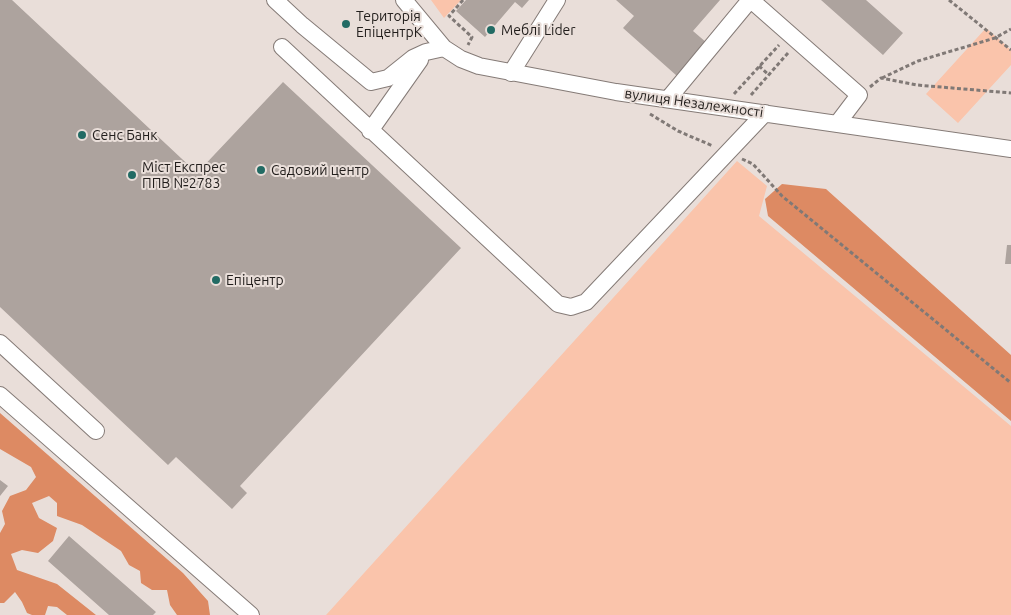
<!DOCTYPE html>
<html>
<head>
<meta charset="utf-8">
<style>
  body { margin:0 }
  canvas { display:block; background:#e9ded9 }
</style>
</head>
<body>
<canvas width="1011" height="615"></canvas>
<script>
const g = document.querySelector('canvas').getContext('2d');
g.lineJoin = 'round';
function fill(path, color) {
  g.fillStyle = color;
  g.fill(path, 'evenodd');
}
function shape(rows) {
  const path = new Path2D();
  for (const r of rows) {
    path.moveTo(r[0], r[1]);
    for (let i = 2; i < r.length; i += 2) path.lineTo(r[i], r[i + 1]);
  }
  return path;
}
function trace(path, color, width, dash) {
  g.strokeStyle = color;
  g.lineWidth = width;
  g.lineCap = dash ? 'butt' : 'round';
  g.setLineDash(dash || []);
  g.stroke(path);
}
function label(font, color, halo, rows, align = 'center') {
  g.font = font + ' Ubuntu,sans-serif';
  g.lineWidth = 4;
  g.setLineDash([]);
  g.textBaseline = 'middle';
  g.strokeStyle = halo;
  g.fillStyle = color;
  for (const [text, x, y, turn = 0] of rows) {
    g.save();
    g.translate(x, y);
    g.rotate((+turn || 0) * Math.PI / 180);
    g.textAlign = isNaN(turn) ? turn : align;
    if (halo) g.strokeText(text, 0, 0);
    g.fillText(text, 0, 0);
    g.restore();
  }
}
const green = shape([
  [431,0,461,0,444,18],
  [986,28,1011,50,1011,65,958,123,926,94],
  [737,161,767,186,759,216,1011,426,1011,615,326,615]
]);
const forest = shape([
  [782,184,826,189,1011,355,1011,421,768,216,765,199],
  [0,413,183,573,208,601,210,615,177,615,170,605,167,590,152,590,141,583,140,571,129,565,121,551,82,525,57,516,57,503,49,496,32,503,39,518,57,528,53,541,38,553,22,550,11,554,17,570,57,584,96,615,67,615,57,607,48,606,45,615,32,615,27,613,22,602,15,592,4,603,0,603,0,533,5,524,2,511,10,496,26,490,36,477,31,467,0,449]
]);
const building = shape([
  [0,0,12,0,197,173,283,82,461,248,240,486,247,493,232,509,176,457,168,465,0,307],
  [466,0,529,0,522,8,515,2,485,37,456,11],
  [616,0,720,0,693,31,707,43,677,76,623,28,634,16],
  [821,0,866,0,903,33,883,55],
  [1007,245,1011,245,1011,264,1005,264],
  [0,480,8,486,0,496],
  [69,536,156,612,153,615,109,615,48,561]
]);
const path = shape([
  [463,0,449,16,472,37,468,45],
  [949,0,1011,50],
  [759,66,769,75],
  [882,78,918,61,995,38,1011,29],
  [870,87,881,78,917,85,1011,93],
  [734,94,779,45],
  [751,95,788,53],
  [650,114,678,131,713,146],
  [742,159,753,164,782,196,1011,383]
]);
const minor = shape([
  [275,0,302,25,371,82,388,78,413,58,426,52,444,48],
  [404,0,444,48,461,59,479,66,616,92,1011,149],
  [751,0,859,95,837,124],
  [282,47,558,304,571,307,586,302,765,113],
  [511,73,557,0],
  [668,99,750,0],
  [370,131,420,60],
  [0,343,96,431],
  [0,395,251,615]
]);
const markers = [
  [346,24,5,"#226b64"],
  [491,30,5,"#226b64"],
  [82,135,5,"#226b64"],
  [261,170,5,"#226b64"],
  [132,175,5,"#226b64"],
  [216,280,5,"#226b64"]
];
const poiNames = [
  ["Територія",356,16],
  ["ЕпіцентрК",356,32],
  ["Меблі Lider",501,30],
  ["Сенс Банк",92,135],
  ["Міст Експрес",142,167],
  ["ППВ №2783",142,183],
  ["Садовий центр",271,170],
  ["Епіцентр",226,280]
];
const streetNames = [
  ["вулиця Незалежності",694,103,8]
];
fill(green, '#fac4ab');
fill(forest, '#dd8a63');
fill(building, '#ada39e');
trace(minor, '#857b77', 18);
trace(path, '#807976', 3, [4, 2.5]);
trace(minor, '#fff', 16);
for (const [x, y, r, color] of markers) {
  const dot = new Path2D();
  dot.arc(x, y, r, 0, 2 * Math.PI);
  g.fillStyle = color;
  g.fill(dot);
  trace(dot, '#e9ded9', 2);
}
label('14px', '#221e1c', '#e9ded9', poiNames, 'left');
label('14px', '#221e1c', '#e9ded9', streetNames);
</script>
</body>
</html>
